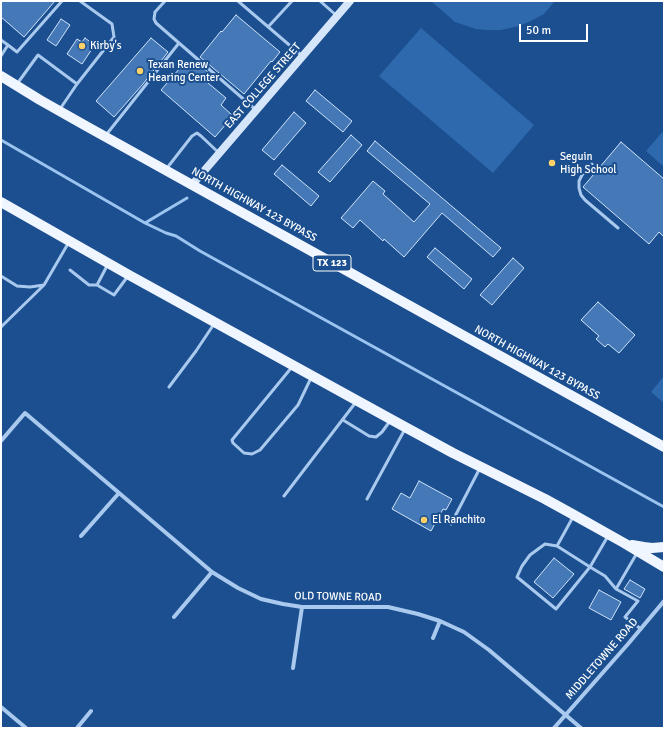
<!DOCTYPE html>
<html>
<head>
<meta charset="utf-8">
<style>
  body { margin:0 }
  #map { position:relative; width:665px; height:729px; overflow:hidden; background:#1b4f8f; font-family:Signika,sans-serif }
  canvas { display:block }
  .frame { position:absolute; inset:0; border:2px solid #fff; pointer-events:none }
  .scale { position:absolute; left:519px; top:24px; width:69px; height:18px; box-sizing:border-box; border:2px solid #fff; border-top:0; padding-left:5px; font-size:12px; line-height:14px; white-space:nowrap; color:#fff; -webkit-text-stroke:3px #1b4f8f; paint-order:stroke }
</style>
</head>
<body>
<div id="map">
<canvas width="665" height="729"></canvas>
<div class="frame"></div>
<div class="scale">50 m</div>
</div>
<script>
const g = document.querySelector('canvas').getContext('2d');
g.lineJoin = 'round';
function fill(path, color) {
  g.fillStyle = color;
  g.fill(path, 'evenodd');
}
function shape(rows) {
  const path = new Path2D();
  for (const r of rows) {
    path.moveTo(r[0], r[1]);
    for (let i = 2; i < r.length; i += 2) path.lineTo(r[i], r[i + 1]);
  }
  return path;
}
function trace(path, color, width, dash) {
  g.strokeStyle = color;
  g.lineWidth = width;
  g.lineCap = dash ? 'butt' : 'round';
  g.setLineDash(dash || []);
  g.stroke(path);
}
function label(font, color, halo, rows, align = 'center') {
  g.font = font + ' Signika,sans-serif';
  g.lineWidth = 4;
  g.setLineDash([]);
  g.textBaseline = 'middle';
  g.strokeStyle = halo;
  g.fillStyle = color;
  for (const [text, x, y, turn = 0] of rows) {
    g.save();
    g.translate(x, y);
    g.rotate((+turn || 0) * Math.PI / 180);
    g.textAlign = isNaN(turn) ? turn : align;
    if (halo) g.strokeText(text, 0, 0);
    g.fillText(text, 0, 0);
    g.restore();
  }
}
const green = shape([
  [431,1,555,1,544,14,529,22,515,27,501,30,487,30,476,29,455,22],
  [421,28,534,125,493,173,379,76],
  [664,130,664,167,646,151],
  [664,376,664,403,651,392]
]);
const stream = shape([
  [1,140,145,223,166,233,176,236,200,251,664,507],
  [145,223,187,198]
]);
const building = shape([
  [1,1,55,1,24,37,1,17,1,1],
  [236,15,280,52,272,62,271,61,244,94,200,57,221,31,222,32,236,15],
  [61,19,70,25,56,46,47,40,61,19],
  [85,38,93,44,90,48,92,49,82,64,67,54,77,39,82,42,85,38],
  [151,38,168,52,143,84,114,117,96,101,151,38],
  [186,61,192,67,196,62,214,77,208,83,226,98,221,105,233,116,215,137,161,90,186,61],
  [315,90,352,121,343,132,306,101,315,90],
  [294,112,306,123,274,160,262,150,294,112],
  [351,135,362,145,330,182,318,172,351,135],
  [375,141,501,248,493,257,442,213,404,257,384,239,383,241,360,220,353,228,341,218,373,181,385,191,383,194,414,222,430,204,367,151,375,141],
  [621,142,664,179,664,237,659,232,649,244,583,187,621,142],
  [282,165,319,196,311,206,274,174,282,165],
  [435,248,472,279,464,289,427,257,435,248],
  [513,258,524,268,492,305,480,295,513,258],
  [598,302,635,335,619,353,608,344,605,347,596,339,599,336,581,320,598,302],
  [419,481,452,499,446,510,443,509,431,531,392,509,401,493,410,498,419,481],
  [554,558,574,574,553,598,534,582,554,558],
  [630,580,645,589,640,598,624,589,630,580],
  [599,590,621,602,611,620,589,608,599,590]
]);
const lane = shape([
  [165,1,155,12,154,19,156,23,256,110],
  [238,1,301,55],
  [320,1,337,16],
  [268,27,292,1],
  [1,40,8,45],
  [1,56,8,45,17,52,62,1],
  [17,84,38,55,77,84],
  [60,109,77,84,114,37,112,24,80,1],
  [106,135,179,43],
  [592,164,582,175,579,181,579,188,581,195,585,200,618,228],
  [167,168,192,136,197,133,201,136,219,153],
  [108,264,97,285,114,295,128,276],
  [70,270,89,285,97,285],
  [1,276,17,286,30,287,44,285,69,242],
  [1,327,44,285],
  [292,367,232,440,233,443,244,453,252,454,260,450,298,405,311,378],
  [169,387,196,351,214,324],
  [343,420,369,436,376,437,382,432,390,421],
  [284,496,356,402],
  [367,499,405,429],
  [451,524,480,468],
  [608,536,590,567,605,576,616,589,638,601,625,617,641,629],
  [557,546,545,544,530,555,522,566,517,577,556,609,590,567,557,546,573,517],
  [616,589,637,553]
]);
const street = shape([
  [1,441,25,413,212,572,238,588,261,599,283,604,302,607,388,607,418,614,440,621,464,632,489,650,581,728],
  [81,536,119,493],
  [174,617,212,572],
  [433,638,440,621],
  [293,668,302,607],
  [1,707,26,728],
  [77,728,91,711],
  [554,728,628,644,664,601]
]);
const secondary = shape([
  [192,185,350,1]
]);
const primary = shape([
  [1,76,40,100,86,126,664,447],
  [1,202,129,275,405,427,453,453,545,499,574,515,624,543,664,567],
  [632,545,644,547,652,548,664,547]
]);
const markers = [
  [82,46,4,"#ffd166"],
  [140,71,4,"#ffd166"],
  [552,163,4,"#ffd166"],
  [424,520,4,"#ffd166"]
];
const shields = [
  [332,263,38]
];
const shieldNames = [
  ["TX 123",332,263]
];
const poiNames = [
  ["Kirby's",90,46],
  ["Texan Renew",148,65],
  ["Hearing Center",148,78],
  ["Seguin",560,157],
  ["High School",560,170],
  ["El Ranchito",432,520]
];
const streetNames = [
  ["EAST COLLEGE STREET",263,86,-49],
  ["NORTH HIGHWAY 123 BYPASS",254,205,29],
  ["NORTH HIGHWAY 123 BYPASS",537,363,29],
  ["OLD TOWNE ROAD",338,597,1],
  ["MIDDLETOWNE ROAD",602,659,-49]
];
fill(green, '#2e69ad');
trace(stream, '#9cc4f0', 3);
fill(building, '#4478b7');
trace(building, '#cfe3fa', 1);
trace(lane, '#a9c9ee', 3);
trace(street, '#a9c9ee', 4);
trace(secondary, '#d6e6fa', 8);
trace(primary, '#f0f6ff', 10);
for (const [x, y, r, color] of markers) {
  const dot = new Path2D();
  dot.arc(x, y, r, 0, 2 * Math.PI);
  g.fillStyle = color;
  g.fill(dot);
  trace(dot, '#1b4f8f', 1.5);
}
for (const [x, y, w] of shields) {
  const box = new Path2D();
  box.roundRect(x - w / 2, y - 8, w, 16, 3);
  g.fillStyle = '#1b4f8f';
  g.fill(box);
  trace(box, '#fff', 1);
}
label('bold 10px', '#fff', null, shieldNames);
label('11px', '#fff', '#1b4f8f', poiNames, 'left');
label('11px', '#fff', '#1b4f8f', streetNames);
</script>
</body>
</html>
